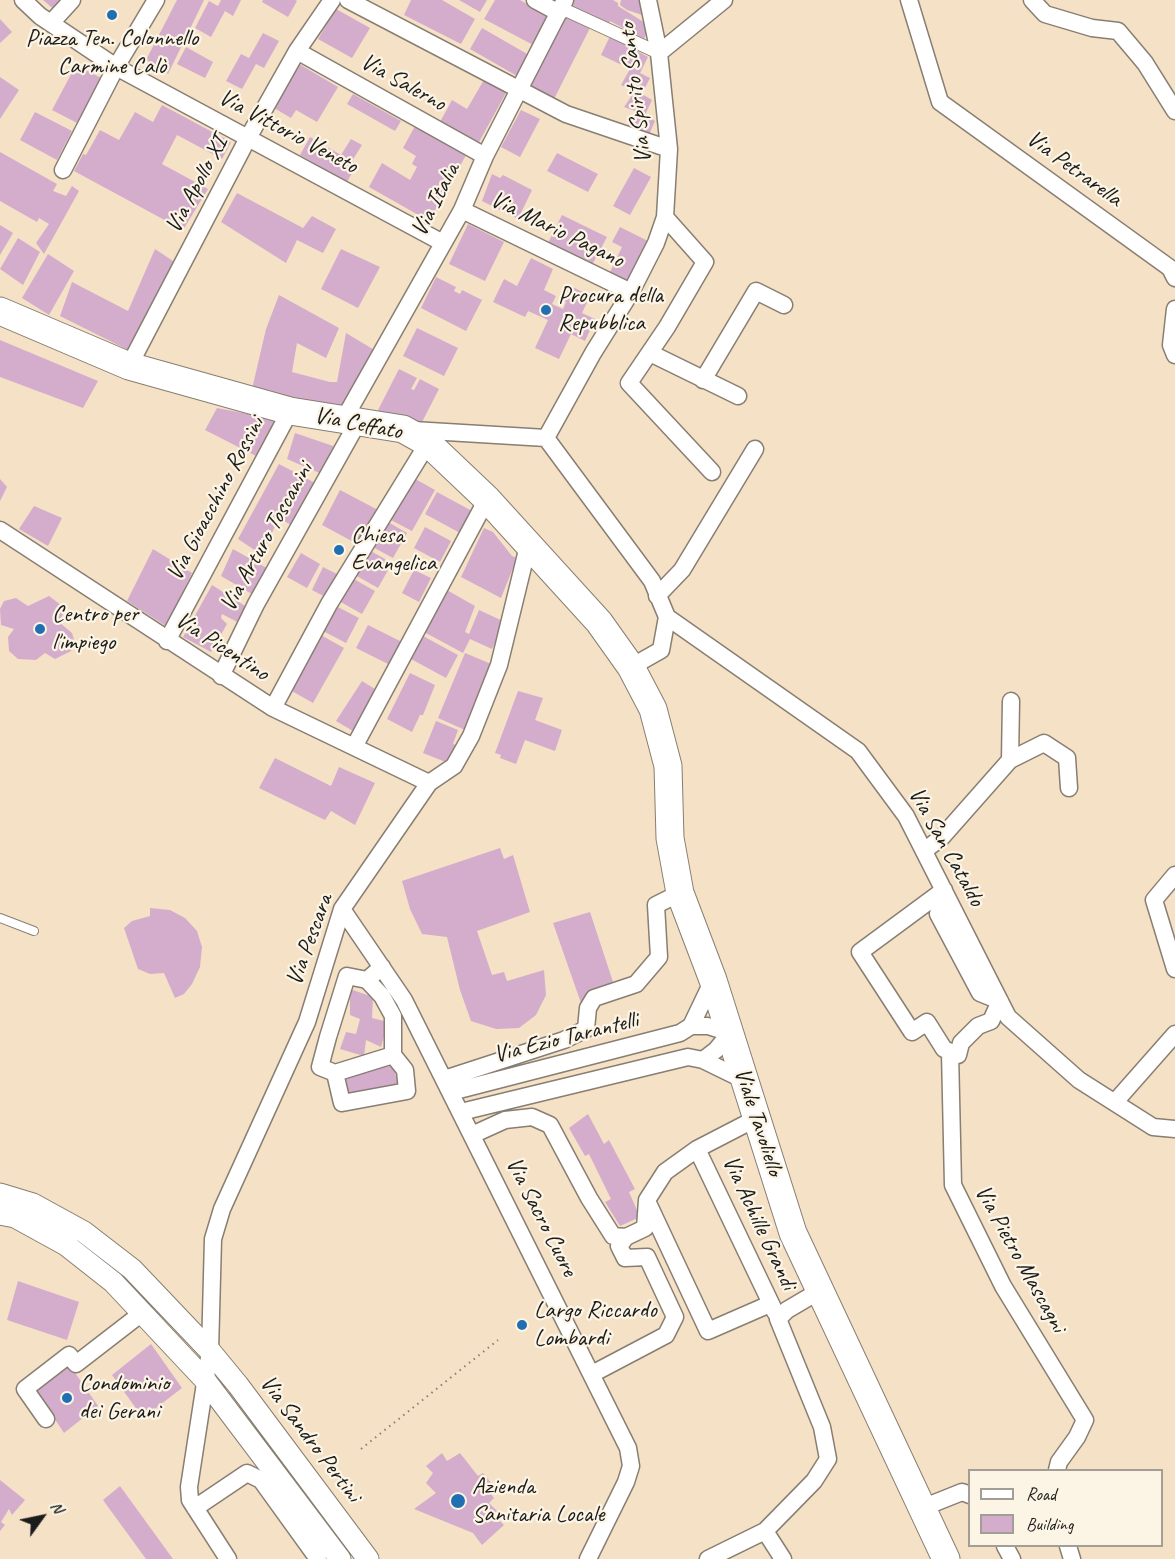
<!DOCTYPE html>
<html>
<head>
<meta charset="utf-8">
<style>
  body { margin:0 }
  #map { position:relative; width:1175px; height:1559px; overflow:hidden; background:#f5e1c6; font-family:Caveat,sans-serif }
  canvas { display:block }
  .legend { position:absolute; left:968px; top:1469px; width:195px; height:78px; box-sizing:border-box; background:#fcf5e5; border:2px solid #a29e95; margin:0; padding:8px 10px; list-style:none; font-size:18px; color:#1c1c1c }
  .legend li { display:flex; align-items:center; gap:12px; height:30px }
  .legend b { width:30px; border:2px solid #a29e95 }
  .north { position:absolute; left:12px; top:1487px; width:60px; height:60px; -webkit-text-stroke:4px #fcf5e5; paint-order:stroke; rotate:57deg; font-size:16px; font-weight:700; line-height:24px; text-align:center; color:#1c1c1c }
  .north::after { content:''; display:block; margin:auto; width:21px; height:27px; background:#1c1c1c; clip-path:polygon(50% 0,100% 100%,50% 72%,0 100%) }
</style>
</head>
<body>
<div id="map">
<canvas width="1175" height="1559"></canvas>
<ul class="legend">
<li><b style="height:8px;background:#fff"></b>Road</li>
<li><b style="height:16px;background:#d4adcd"></b>Building</li>
</ul>
<div class="north">N</div>
</div>
<script>
const g = document.querySelector('canvas').getContext('2d');
g.lineJoin = 'round';
function fill(path, color) {
  g.fillStyle = color;
  g.fill(path, 'evenodd');
}
function shape(rows) {
  const path = new Path2D();
  for (const r of rows) {
    path.moveTo(r[0], r[1]);
    for (let i = 2; i < r.length; i += 2) path.lineTo(r[i], r[i + 1]);
  }
  return path;
}
function trace(path, color, width, dash) {
  g.strokeStyle = color;
  g.lineWidth = width;
  g.lineCap = dash ? 'butt' : 'round';
  g.setLineDash(dash || []);
  g.stroke(path);
}
function label(font, color, halo, rows, align = 'center') {
  g.font = font + ' Caveat,sans-serif';
  g.lineWidth = 4.5;
  g.setLineDash([]);
  g.textBaseline = 'middle';
  g.strokeStyle = halo;
  g.fillStyle = color;
  for (const [text, x, y, turn = 0] of rows) {
    g.save();
    g.translate(x, y);
    g.rotate((+turn || 0) * Math.PI / 180);
    g.textAlign = isNaN(turn) ? turn : align;
    if (halo) g.strokeText(text, 0, 0);
    g.fillText(text, 0, 0);
    g.restore();
  }
}
const building = shape([
  [43,0,68,0,57,12],
  [177,0,204,0,168,74,146,60],
  [221,0,241,0,233,16,225,11,211,37,195,28,209,1,218,6],
  [263,0,295,0,297,1,288,17,262,2],
  [411,0,442,0,475,19,461,44,404,15],
  [459,0,487,0,480,12],
  [495,0,520,0,553,19,537,47,484,19],
  [574,0,613,0,618,3,618,6,650,26,644,39,610,21,607,27,571,9],
  [621,0,643,0,646,12,642,15,627,10,620,5],
  [336,9,370,28,352,58,318,39],
  [566,16,591,26,553,101,530,88],
  [0,19,12,32,0,43],
  [482,28,529,55,517,76,470,49],
  [263,33,279,41,264,68,256,64,242,89,226,81,241,54,249,58],
  [610,36,648,57,640,73,650,78,642,94,652,100,645,115,655,121,648,137,627,127,635,111,624,107,635,91,621,85,630,69,601,55],
  [186,47,213,62,205,78,177,64],
  [299,64,338,87,317,122,296,110,291,118,274,108],
  [76,65,105,80,81,125,52,110],
  [0,77,19,90,0,119],
  [485,78,507,91,478,144,440,122,452,100,467,109],
  [353,94,401,121,395,131,347,104],
  [162,105,231,142,222,159,177,135,162,164,208,189,183,230,74,171,83,154,86,155,100,130,119,140,135,112,153,122],
  [521,110,540,119,520,157,501,147],
  [35,112,72,131,57,160,20,140],
  [415,126,440,141,444,136,469,150,429,221,369,187,382,163,410,180,417,167,412,164,416,156,403,148],
  [310,137,341,155,351,139,362,145,352,161,357,164,347,182,300,155],
  [0,152,57,184,53,191,66,196,72,186,79,191,44,254,36,243,49,224,39,218,37,222,0,201],
  [557,153,598,174,588,192,547,171],
  [634,168,651,177,630,215,613,206],
  [492,174,500,178,503,175,532,190,518,219,482,201],
  [237,193,303,228,312,216,336,229,323,253,297,240,286,263,221,222],
  [562,215,607,237,591,267,547,245],
  [468,224,504,242,485,281,449,264],
  [0,225,13,233,0,255],
  [620,227,648,241,628,281,610,272,622,247,612,242],
  [18,238,40,252,23,285,0,269],
  [155,249,179,265,134,353,60,316,72,282,128,311],
  [341,249,380,267,358,308,321,289],
  [48,254,74,271,49,315,22,298],
  [531,258,553,269,544,290,556,296,552,304,563,309,566,302,562,300,569,285,590,296,582,313,595,319,585,341,571,334,559,359,535,348,548,320,528,311,525,317,493,302,504,279,517,286],
  [436,277,456,287,454,291,460,294,462,290,482,300,466,331,421,308],
  [279,295,339,328,326,358,297,343,292,372,330,382,337,382,346,333,376,351,344,413,252,389,266,329],
  [417,328,458,348,444,376,403,356],
  [0,340,98,381,83,408,0,377],
  [399,369,417,378,411,389,414,390,420,379,439,389,421,424,376,414],
  [217,408,280,420,256,456,205,430],
  [295,433,339,448,324,475,287,459],
  [279,464,319,485,296,528,281,519,281,513,262,555,238,539],
  [410,476,435,490,412,531,387,518],
  [0,479,7,487,0,501],
  [340,490,380,511,361,546,322,525],
  [437,492,472,511,460,533,425,514],
  [34,506,62,518,48,546,19,529],
  [383,519,407,533,393,558,369,545],
  [425,527,451,541,440,562,414,548],
  [484,528,493,532,512,556,517,558,501,598,461,577],
  [153,549,192,573,166,626,127,601],
  [233,549,272,571,257,597,221,576],
  [369,550,392,563,378,588,355,575],
  [301,553,320,564,307,588,287,577],
  [323,567,341,576,329,599,312,590],
  [414,570,431,578,419,602,402,593],
  [352,578,375,591,362,614,339,601],
  [212,585,250,609,243,625,222,614,221,618,227,624,211,652,183,637],
  [445,589,475,606,465,632,469,634,479,610,505,622,492,649,470,639,463,653,424,632],
  [49,596,61,605,64,612,59,622,72,633,75,643,71,651,55,659,45,653,36,660,18,659,9,651,8,637,14,629,1,625,0,609,4,601,16,598,28,606],
  [336,606,359,618,346,643,323,631],
  [368,625,406,644,394,667,356,648],
  [321,635,344,648,313,703,290,690],
  [423,636,458,655,446,678,411,659],
  [465,653,496,666,465,730,438,718],
  [410,673,435,685,423,715,420,715,412,732,387,719],
  [362,681,375,689,370,698,373,700,353,731,336,721],
  [518,691,543,698,535,720,562,730,555,751,525,740,516,764,500,758,501,755,495,753],
  [436,721,458,730,453,744,461,747,453,765,423,753],
  [275,758,331,786,339,767,375,783,355,825,331,811,325,820,259,788],
  [500,848,504,859,513,855,530,912,477,931,492,975,504,972,507,981,544,970,546,995,536,1015,519,1028,496,1029,471,1021,460,990,447,937,422,934,410,909,402,881],
  [150,908,170,910,185,918,197,931,202,947,200,967,192,984,184,994,175,998,164,973,150,974,138,969,124,928,132,921,150,916],
  [590,912,615,988,581,1003,553,923],
  [350,989,373,997,372,1018,388,1022,381,1047,366,1040,364,1056,340,1049,346,1032,356,1034,360,1019,350,1015],
  [393,1065,400,1091,348,1098,344,1073],
  [588,1114,604,1144,609,1140,635,1189,629,1192,640,1217,620,1226,605,1202,611,1199,589,1154,585,1156,569,1128],
  [18,1281,79,1302,67,1340,7,1320],
  [151,1344,182,1388,143,1418,112,1375],
  [69,1364,98,1406,64,1433,35,1389],
  [442,1453,447,1461,460,1453,478,1476,483,1473,493,1485,486,1488,494,1498,489,1503,497,1511,493,1514,504,1525,482,1545,473,1533,414,1509,436,1493,426,1483,433,1473,426,1466],
  [0,1480,25,1500,12,1515,9,1509,1,1522,5,1525,0,1531],
  [120,1486,173,1559,146,1559,103,1500]
]);
const path = shape([
  [361,1449,498,1340]
]);
const service = shape([
  [0,918,34,931]
]);
const pedestrian = shape([
  [561,8,659,53]
]);
const minor = shape([
  [23,0,40,16,116,67,443,243],
  [348,0,566,114,669,149],
  [535,0,559,13],
  [909,0,940,102,1170,268,1175,278],
  [1032,0,1045,14,1092,28,1118,31,1145,63,1175,111],
  [51,23,72,0],
  [297,51,485,156],
  [659,53,724,0],
  [63,170,116,67,156,0],
  [462,210,631,292],
  [665,217,705,262,667,327,629,383,712,472],
  [1175,309,1171,345,1175,355],
  [650,353,738,396],
  [129,366,248,138,297,51,332,0],
  [703,380,756,291,784,305],
  [344,419,462,210,485,156,565,0],
  [413,430,546,438,652,581,667,617],
  [546,438,593,353,631,292,656,243,665,217,669,149,659,53,648,0],
  [0,530,273,708,429,783],
  [657,596,682,570,755,449],
  [667,617,858,751,906,816,1008,1017,1079,1080,1153,1127,1175,1129],
  [167,641,290,411],
  [631,667,661,650,667,617],
  [221,676,256,604,358,422],
  [273,708,329,604,428,443],
  [354,747,487,499],
  [1010,760,1011,701],
  [924,851,942,837,1010,760,1044,743,1067,758,1069,788],
  [1175,875,1154,900,1175,969],
  [944,890,938,914,980,993,1000,1001,991,1021,978,1026,961,1043,958,1055,944,1049,927,1022,912,1032,860,952,944,890],
  [342,909,404,1000,628,1448,631,1466,626,1482,588,1559],
  [367,980,382,996,393,1016,393,1055,405,1070,407,1091,342,1103,335,1073,320,1067,328,1037,347,976,367,980,382,967],
  [691,1026,713,980],
  [950,1052,953,1185,1003,1286,1085,1420,1077,1437,1059,1462,1057,1470],
  [335,1073,393,1055],
  [444,1079,564,1040,586,1029,588,1008,594,998,636,984,659,957,656,905,680,893],
  [451,1092,680,1033,691,1026,708,1026,730,1033,716,1050,703,1060],
  [1115,1102,1175,1034],
  [461,1112,688,1057,703,1060,744,1080],
  [472,1135,505,1120,532,1117,550,1125,589,1198,613,1236,626,1237,645,1228,647,1200,665,1172,697,1149,757,1118],
  [697,1149,775,1312],
  [647,1201,708,1331,770,1304],
  [592,1374,666,1335,675,1317,647,1257,625,1258,619,1246,626,1237],
  [46,1419,25,1389,69,1355,76,1364,142,1313],
  [195,1508,247,1473,261,1480,318,1559],
  [922,1508,962,1492,970,1495],
  [765,1531,783,1559],
  [1005,1546,1012,1559],
  [1068,1546,1072,1559],
  [228,1559,190,1500,189,1487,210,1351,213,1239,222,1209,307,1022,342,909,429,783,454,766,471,736,499,665,528,546],
  [708,1559,765,1531,814,1481,828,1459,822,1427,778,1319,787,1310,821,1290]
]);
const tertiary = shape([
  [0,1194,33,1204,84,1232,132,1269,210,1351,238,1385,368,1559],
  [0,1214,15,1217,66,1245,113,1282,205,1380,340,1559]
]);
const primary = shape([
  [0,311,129,366,290,411,403,429,428,443,487,499,599,622,631,667,653,709,668,766,670,838,680,893,713,980,793,1233,946,1559]
]);
const markers = [
  [112,15,6,"#1f6fb2"],
  [546,310,6,"#1f6fb2"],
  [339,550,6,"#1f6fb2"],
  [40,629,6,"#1f6fb2"],
  [522,1325,6,"#1f6fb2"],
  [67,1398,6,"#1f6fb2"],
  [458,1501,8,"#1f6fb2"]
];
const poiNames = [
  ["Piazza Ten. Colonnello",112,39,"center"],
  ["Carmine Calò",112,67,"center"],
  ["Procura della",558,296],
  ["Repubblica",558,324],
  ["Chiesa",351,536],
  ["Evangelica",351,564],
  ["Centro per",52,615],
  ["l'impiego",52,643],
  ["Largo Riccardo",534,1311],
  ["Lombardi",534,1339],
  ["Condominio",79,1384],
  ["dei Gerani",79,1412],
  ["Azienda",472,1487],
  ["Sanitaria Locale",472,1515]
];
const streetNames = [
  ["Via Salerno",403,83,29],
  ["Via Spirito Santo",636,93,-97],
  ["Via Vittorio Veneto",288,132,28],
  ["Via Petrarella",1074,169,36],
  ["Via Apollo XI",197,185,-62],
  ["Via Italia",436,200,-63],
  ["Via Mario Pagano",557,230,26],
  ["Via Ceffato",358,424,11],
  ["Via Gioacchino Rossini",216,499,-62],
  ["Via Arturo Toscanini",267,537,-61],
  ["Via Picentino",222,647,33],
  ["Via San Cataldo",946,847,61],
  ["Via Pescara",310,940,-70],
  ["Via Ezio Tarantelli",566,1038,-14],
  ["Viale Tavoliello",758,1122,72],
  ["Via Sacro Cuore",541,1217,63],
  ["Via Achille Grandi",759,1223,65],
  ["Via Pietro Mascagni",1020,1259,61],
  ["Via Sandro Pertini",310,1439,53]
];
fill(building, '#d4adcd');
trace(service, '#887e71', 10);
trace(pedestrian, '#887e71', 14);
trace(minor, '#887e71', 19);
trace(tertiary, '#887e71', 23);
trace(primary, '#887e71', 29);
trace(path, '#887e71', 2, [1.5, 4.5]);
trace(service, '#fff', 8);
trace(pedestrian, '#fff', 12);
trace(minor, '#fff', 16);
trace(tertiary, '#fff', 21);
trace(primary, '#fff', 27);
for (const [x, y, r, color] of markers) {
  const dot = new Path2D();
  dot.arc(x, y, r, 0, 2 * Math.PI);
  g.fillStyle = color;
  g.fill(dot);
  trace(dot, '#fcf5e5', 2);
}
label('24px', '#1c1c1c', '#fcf5e5', poiNames, 'left');
label('24px', '#1c1c1c', '#fcf5e5', streetNames);
</script>
</body>
</html>
